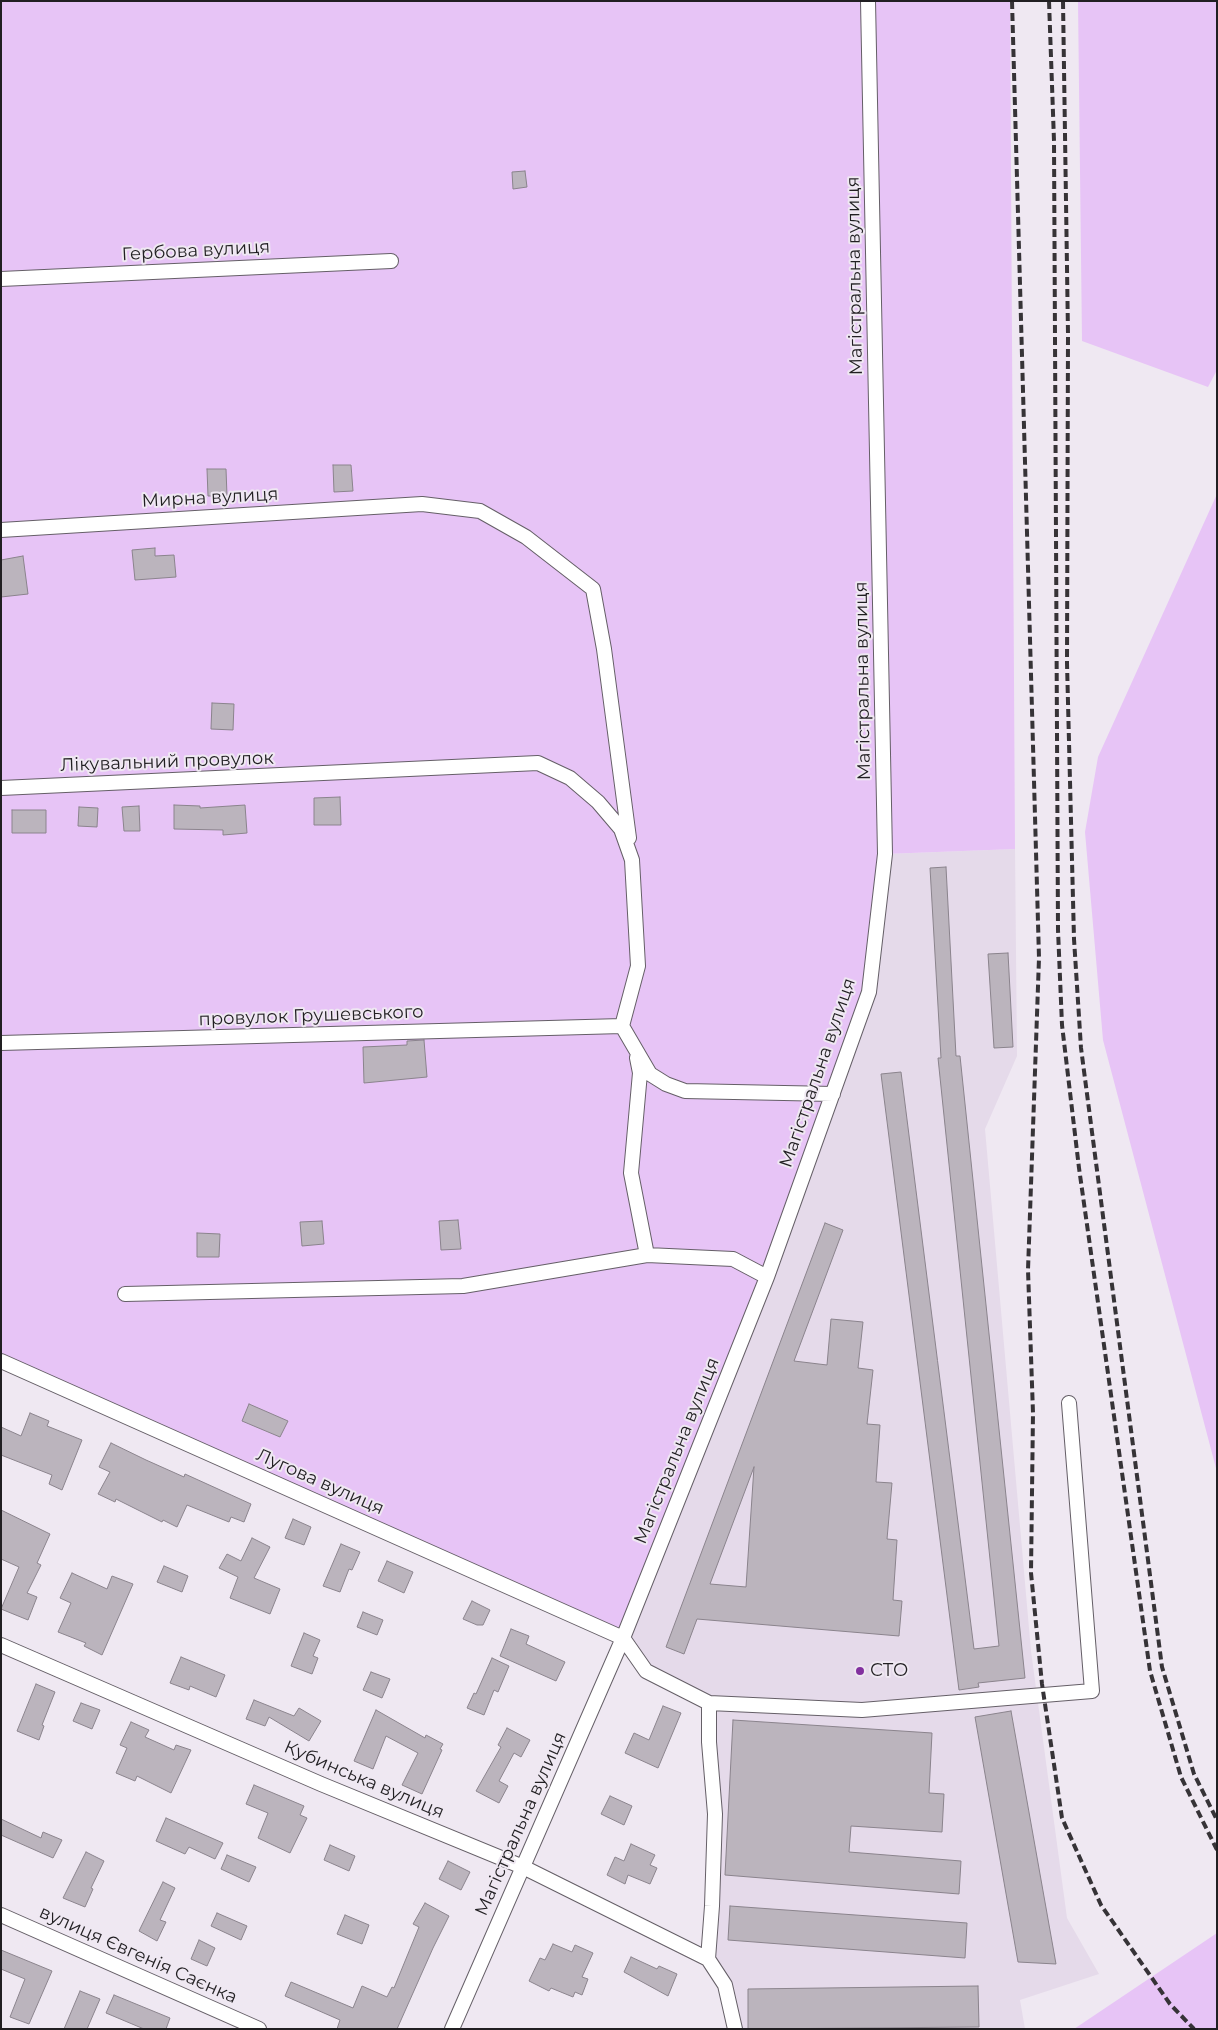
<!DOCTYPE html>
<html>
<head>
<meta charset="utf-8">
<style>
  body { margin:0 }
  #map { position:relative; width:1218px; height:2030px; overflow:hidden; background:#efe8f2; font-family:Montserrat,sans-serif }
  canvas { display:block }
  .frame { position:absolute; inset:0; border:2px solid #211f22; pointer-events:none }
</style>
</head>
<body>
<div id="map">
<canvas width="1218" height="2030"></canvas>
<div class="frame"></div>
</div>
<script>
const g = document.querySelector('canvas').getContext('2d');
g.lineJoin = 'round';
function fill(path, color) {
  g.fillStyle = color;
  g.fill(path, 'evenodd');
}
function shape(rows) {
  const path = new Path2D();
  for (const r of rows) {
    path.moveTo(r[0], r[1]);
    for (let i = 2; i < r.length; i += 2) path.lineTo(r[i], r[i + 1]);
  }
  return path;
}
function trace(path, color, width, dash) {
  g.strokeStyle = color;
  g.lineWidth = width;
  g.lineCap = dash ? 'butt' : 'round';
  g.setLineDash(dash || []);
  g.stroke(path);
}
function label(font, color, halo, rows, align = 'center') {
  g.font = font + ' Montserrat,sans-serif';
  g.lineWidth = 4;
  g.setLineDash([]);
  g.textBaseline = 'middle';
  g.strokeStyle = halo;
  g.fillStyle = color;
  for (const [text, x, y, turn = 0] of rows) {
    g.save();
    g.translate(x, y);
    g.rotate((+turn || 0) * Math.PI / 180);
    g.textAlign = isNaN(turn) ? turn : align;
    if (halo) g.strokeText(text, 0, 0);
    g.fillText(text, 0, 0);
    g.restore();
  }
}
const built = shape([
  [1015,849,1017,1056,985,1129,1031,1651,1067,1918,1099,1974,1020,2000,1025,2029,735,2029,708,1959,709,1703,646,1671,623,1638,885,854]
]);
const green = shape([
  [1,1,1010,1,1015,849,885,854,869,992,623,1638,1,1361],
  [1078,1,1217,1,1217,370,1208,387,1082,341],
  [1217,494,1217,1472,1103,1040,1085,832,1098,757],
  [1217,1933,1217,2029,1074,2029]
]);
const building = shape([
  [525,171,527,187,513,189,512,172,525,171],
  [333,465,351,465,353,491,334,492,333,465],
  [207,469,226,469,227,496,208,496,207,469],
  [155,548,155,556,174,555,176,577,135,580,132,550,155,548],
  [23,556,28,594,1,597,1,560,23,556],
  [212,703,234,704,233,730,211,729,212,703],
  [340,797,341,825,314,825,314,798,340,797],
  [174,805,200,806,200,808,245,805,247,833,223,835,223,830,174,829,174,805],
  [139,806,140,831,124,831,122,807,139,806],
  [79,807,98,808,97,827,78,826,79,807],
  [12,810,46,810,46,833,12,833,12,810],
  [946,867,956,1056,960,1056,1025,1678,978,1683,979,1687,959,1690,881,1074,901,1072,974,1649,999,1646,938,1058,941,1058,930,868,946,867],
  [1008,953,1013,1047,994,1048,988,954,1008,953],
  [424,1040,427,1077,364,1083,363,1047,407,1045,407,1041,424,1040],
  [458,1220,461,1249,441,1250,439,1221,458,1220],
  [322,1221,324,1244,302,1246,300,1222,322,1221],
  [825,1223,843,1230,794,1361,827,1365,831,1319,863,1322,858,1368,873,1370,867,1424,880,1425,876,1482,892,1483,887,1539,897,1540,893,1600,902,1601,899,1636,697,1619,684,1654,666,1647,825,1223],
  [754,1467,746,1587,710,1584,754,1467],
  [197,1233,220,1234,219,1257,197,1257,197,1233],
  [249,1404,288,1421,280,1437,242,1421,249,1404],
  [30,1413,49,1421,47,1426,82,1440,62,1490,49,1484,52,1475,1,1455,1,1427,21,1436,30,1413],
  [111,1443,146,1460,184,1477,185,1474,251,1504,244,1522,231,1517,229,1522,187,1505,177,1527,163,1520,162,1522,116,1499,115,1502,98,1494,110,1472,99,1467,111,1443],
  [1,1510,50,1534,37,1563,41,1565,27,1593,37,1597,28,1620,1,1609,19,1567,1,1559,1,1510],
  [293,1519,311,1527,304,1545,285,1538,293,1519],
  [252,1538,270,1547,254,1578,280,1589,270,1614,230,1598,238,1577,219,1568,227,1554,241,1561,252,1538],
  [341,1544,360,1552,352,1570,349,1569,340,1592,323,1586,341,1544],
  [387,1561,413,1572,404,1593,378,1581,387,1561],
  [164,1566,188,1576,182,1592,157,1582,164,1566],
  [72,1573,107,1589,112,1576,133,1584,102,1655,84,1646,86,1643,58,1632,71,1603,60,1598,72,1573],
  [472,1601,490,1610,483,1625,477,1625,463,1619,472,1601],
  [363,1612,383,1620,377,1635,357,1627,363,1612],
  [511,1629,529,1636,526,1644,565,1662,556,1681,500,1656,511,1629],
  [304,1633,320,1640,313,1656,318,1658,312,1674,291,1666,304,1633],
  [181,1657,225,1675,216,1697,190,1686,189,1690,170,1683,181,1657],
  [492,1658,509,1666,498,1692,494,1690,484,1715,467,1708,474,1693,476,1694,492,1658],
  [371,1672,390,1679,382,1698,363,1690,371,1672],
  [36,1684,55,1692,42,1725,44,1726,39,1740,17,1731,36,1684],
  [254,1700,294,1716,299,1708,321,1721,309,1741,269,1717,265,1726,246,1719,254,1700],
  [81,1703,100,1710,92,1729,73,1721,81,1703],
  [663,1706,681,1713,658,1768,625,1753,634,1733,649,1740,663,1706],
  [376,1710,425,1738,426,1735,443,1744,440,1749,442,1750,422,1794,402,1785,418,1753,386,1736,373,1769,354,1761,376,1710],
  [1011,1711,1056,1964,1018,1962,975,1717,1011,1711],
  [733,1720,932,1733,929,1793,944,1794,942,1832,851,1826,849,1852,961,1861,959,1894,725,1875,733,1720],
  [131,1722,149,1730,145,1737,174,1750,176,1745,191,1750,171,1793,137,1776,135,1781,116,1773,127,1748,120,1745,131,1722],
  [507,1728,530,1740,521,1757,514,1753,499,1781,508,1786,499,1803,476,1791,501,1747,498,1745,507,1728],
  [254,1785,304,1806,300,1815,307,1818,290,1853,258,1838,268,1813,246,1804,254,1785],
  [610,1796,632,1806,624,1825,601,1814,610,1796],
  [166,1818,223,1843,215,1859,189,1847,185,1854,156,1841,166,1818],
  [1,1819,41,1838,43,1832,62,1840,53,1858,1,1835,1,1819],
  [631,1844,655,1855,650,1865,657,1868,650,1884,628,1875,625,1884,607,1875,615,1857,624,1861,631,1844],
  [330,1845,355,1856,349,1871,324,1860,330,1845],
  [86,1852,104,1861,91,1888,93,1889,85,1907,63,1898,86,1852],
  [227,1855,256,1867,249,1882,221,1869,227,1855],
  [448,1861,470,1872,461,1890,439,1879,448,1861],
  [163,1882,175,1888,160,1920,166,1922,157,1941,139,1931,163,1882],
  [425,1903,449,1916,433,1948,397,2029,337,2029,340,2020,285,1996,291,1982,353,2008,362,1986,387,1997,392,1987,394,1988,419,1927,413,1924,425,1903],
  [730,1906,967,1923,965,1958,728,1940,730,1906],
  [217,1913,247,1926,241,1940,211,1926,217,1913],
  [345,1915,369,1925,362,1944,337,1934,345,1915],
  [199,1940,215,1948,207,1966,191,1959,199,1940],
  [553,1944,572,1952,575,1945,593,1953,582,1977,588,1979,582,1995,575,1992,573,1997,551,1988,549,1991,529,1981,540,1958,545,1960,553,1944],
  [1,1950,52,1971,29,2024,10,2017,25,1979,1,1969,1,1950],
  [631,1957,657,1969,659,1966,677,1974,668,1996,624,1972,631,1957],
  [978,1986,979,2027,748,2029,748,1989,978,1986],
  [80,1991,100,1999,87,2029,64,2029,80,1991],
  [114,1995,170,2018,166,2029,144,2029,106,2013,114,1995]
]);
const minor = shape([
  [1,279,391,261],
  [1,530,422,504,480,511,526,537,593,589,604,649,629,838],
  [1,788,538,763,570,778,598,802,621,829,632,860,638,966,622,1026,650,1074,666,1084,685,1091,833,1094],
  [1,1043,622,1026],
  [637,1058,640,1073,631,1173,647,1255],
  [125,1294,463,1286,647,1255,733,1259,767,1277],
  [1,1361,623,1638],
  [623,1638,646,1671,709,1703,862,1710,1092,1691,1069,1403],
  [1,1645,321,1784,523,1867,708,1959],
  [709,1703,709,1742,715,1814,712,1906,708,1959,725,1985,735,2029],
  [1,1915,259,2029],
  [452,2029,623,1638,767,1277,869,992,885,854,868,1]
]);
const rail = shape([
  [1012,1,1039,958,1028,1270,1033,1413,1031,1573,1042,1684,1062,1818,1101,1905,1170,2004,1194,2029],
  [1049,1,1054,141,1058,930,1062,1025,1079,1168,1150,1671,1181,1777,1217,1850],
  [1063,1,1068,334,1067,663,1074,939,1081,1048,1162,1667,1194,1774,1217,1820]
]);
const markers = [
  [860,1671,5,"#82309f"]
];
const streetNames = [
  ["Гербова вулиця",196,251,-3],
  ["Магістральна вулиця",855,276,-91],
  ["Мирна вулиця",210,498,-3],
  ["Магістральна вулиця",863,681,-91],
  ["Лікувальний провулок",167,762,-2],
  ["провулок Грушевського",311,1016,-2],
  ["Магістральна вулиця",818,1073,-71],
  ["Магістральна вулиця",677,1451,-68],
  ["Лугова вулиця",320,1482,24],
  ["Кубинська вулиця",364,1780,23],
  ["Магістральна вулиця",521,1824,-66],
  ["вулиця Євгенія Саєнка",138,1955,24]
];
const poiNames = [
  ["СТО",870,1671]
];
fill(built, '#e5daea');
fill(green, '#e7c4f6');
fill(building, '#bbb4bd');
trace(building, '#8b848d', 1);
trace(minor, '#655f67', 16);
trace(minor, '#fff', 14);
trace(rail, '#363337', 4, [8, 4]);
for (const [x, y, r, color] of markers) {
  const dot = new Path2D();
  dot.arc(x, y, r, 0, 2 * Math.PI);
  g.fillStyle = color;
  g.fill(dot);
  trace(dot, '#efe8f2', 2);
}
label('18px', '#211f22', '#efe8f2', streetNames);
label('18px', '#211f22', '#efe8f2', poiNames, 'left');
</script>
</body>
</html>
